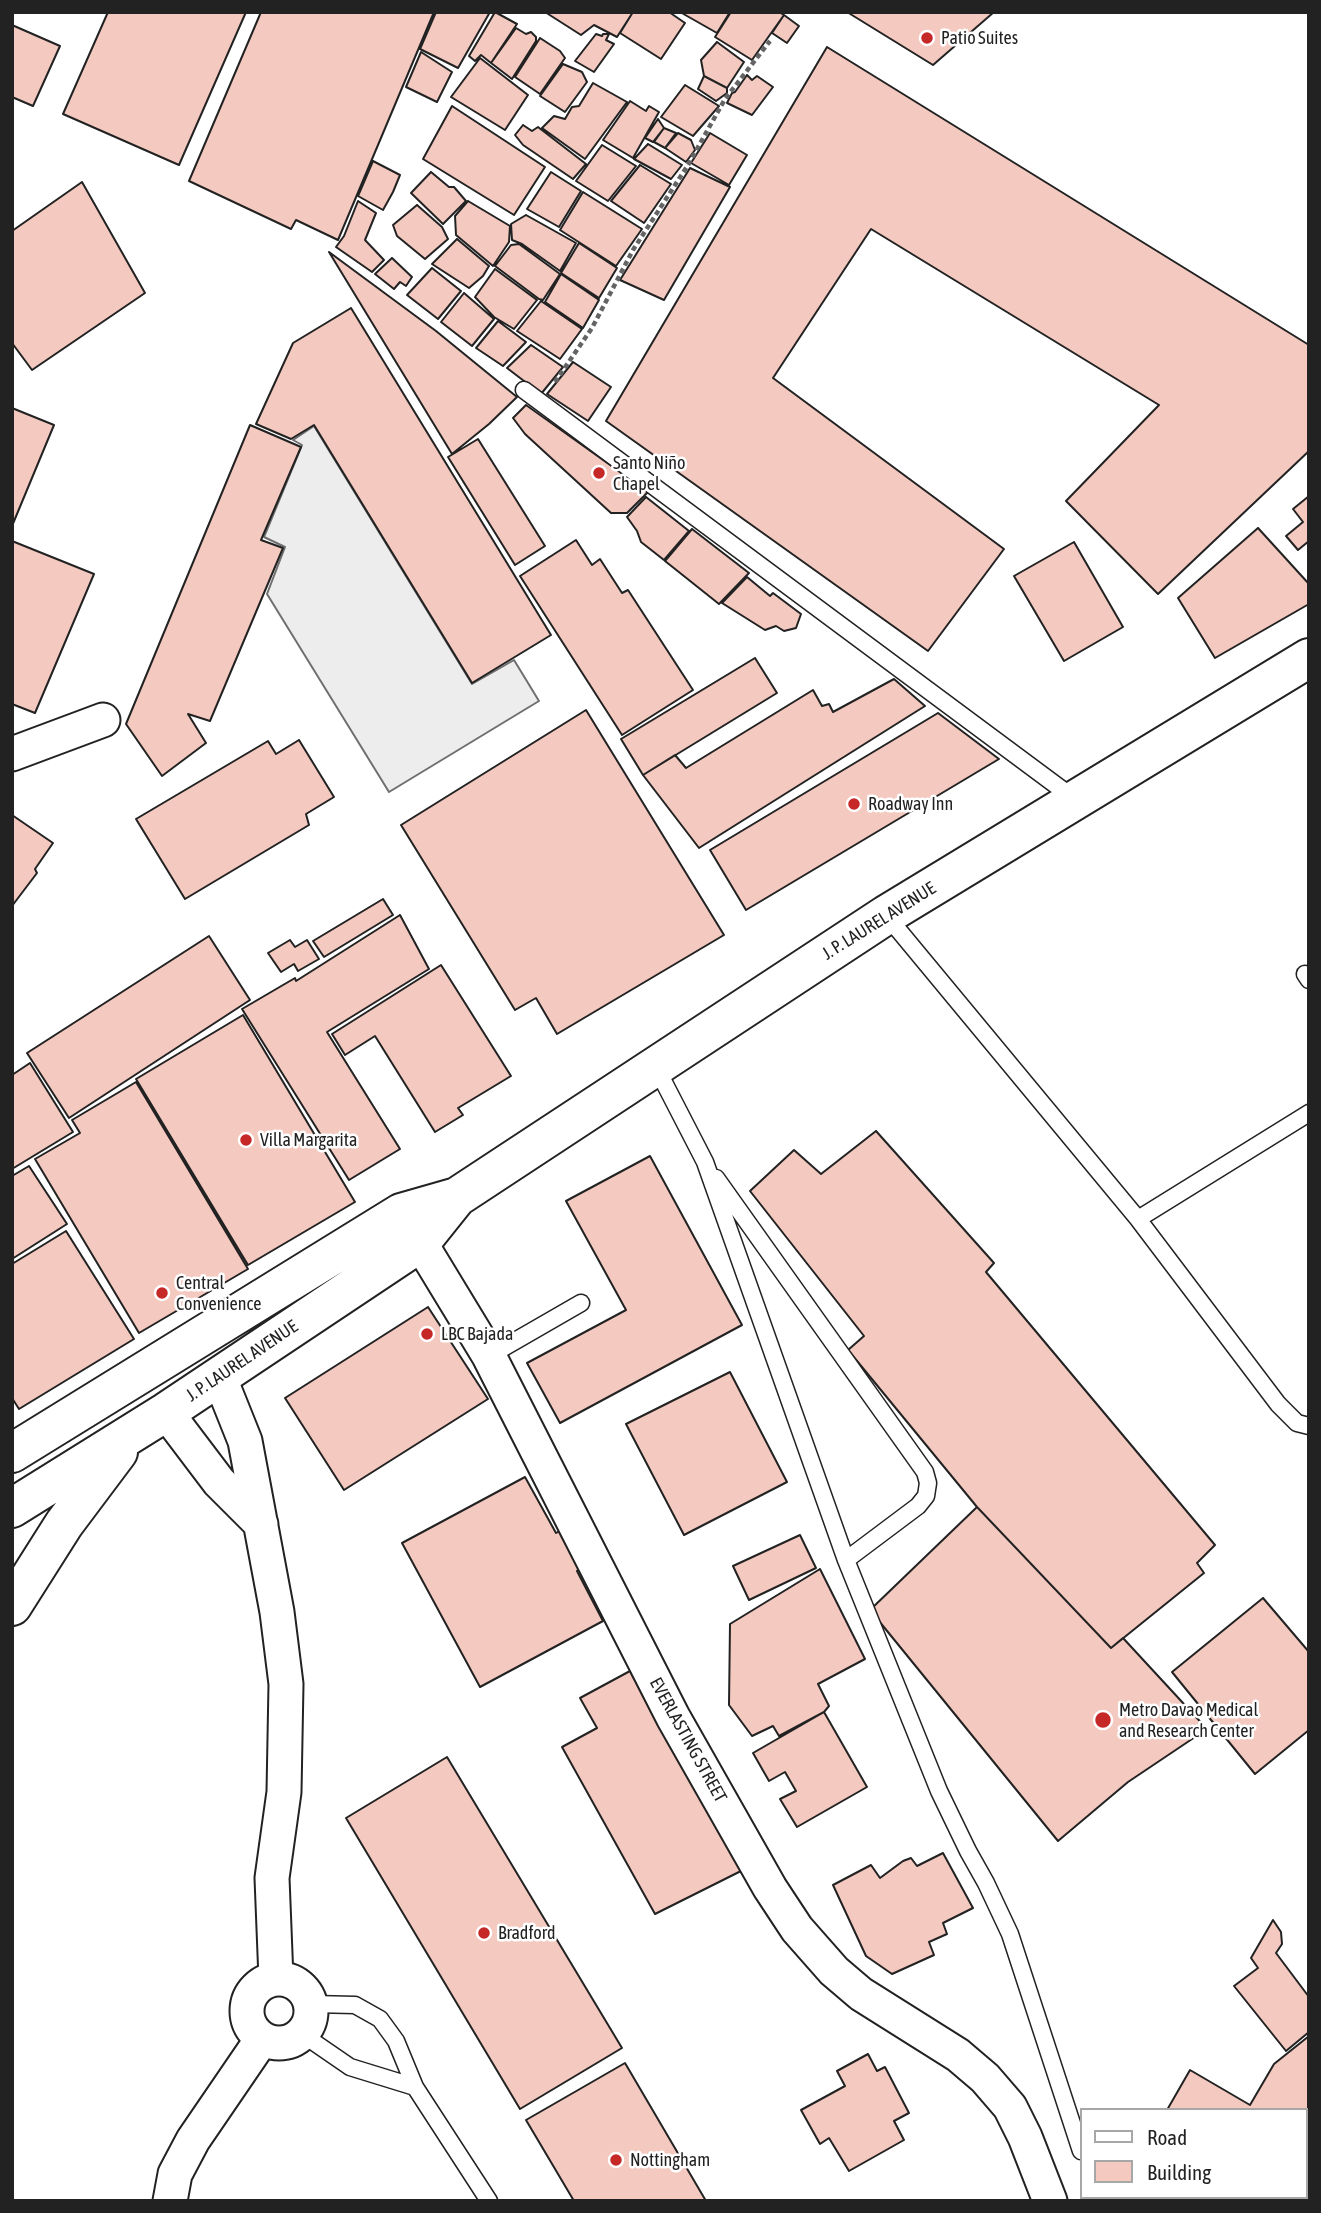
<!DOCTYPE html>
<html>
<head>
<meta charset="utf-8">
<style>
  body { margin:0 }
  #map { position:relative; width:1321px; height:2213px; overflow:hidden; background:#fff; font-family:"Asap Condensed",sans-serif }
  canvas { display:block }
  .frame { position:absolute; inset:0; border:14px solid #222; pointer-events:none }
  .legend { position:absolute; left:1080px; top:2108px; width:228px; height:91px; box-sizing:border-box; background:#fff; border:2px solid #a7a7a7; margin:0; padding:9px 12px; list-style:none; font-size:21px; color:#222 }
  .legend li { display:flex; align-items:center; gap:14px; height:35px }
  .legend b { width:35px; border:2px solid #a7a7a7 }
</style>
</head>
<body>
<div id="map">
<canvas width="1321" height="2213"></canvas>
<div class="frame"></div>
<ul class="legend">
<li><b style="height:9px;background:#fff"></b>Road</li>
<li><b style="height:19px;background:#f3c9c0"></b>Building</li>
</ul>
</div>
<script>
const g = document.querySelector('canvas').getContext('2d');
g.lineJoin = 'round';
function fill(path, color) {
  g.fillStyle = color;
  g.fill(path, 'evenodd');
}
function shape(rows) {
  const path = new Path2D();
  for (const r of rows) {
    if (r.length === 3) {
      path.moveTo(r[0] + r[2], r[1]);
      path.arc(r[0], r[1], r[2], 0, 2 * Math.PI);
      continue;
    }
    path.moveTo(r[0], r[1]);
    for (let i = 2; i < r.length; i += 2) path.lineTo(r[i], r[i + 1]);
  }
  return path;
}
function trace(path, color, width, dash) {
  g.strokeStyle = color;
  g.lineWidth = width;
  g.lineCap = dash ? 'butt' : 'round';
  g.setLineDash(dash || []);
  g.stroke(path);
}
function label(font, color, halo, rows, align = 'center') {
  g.font = font + ' "Asap Condensed",sans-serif';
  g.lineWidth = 5;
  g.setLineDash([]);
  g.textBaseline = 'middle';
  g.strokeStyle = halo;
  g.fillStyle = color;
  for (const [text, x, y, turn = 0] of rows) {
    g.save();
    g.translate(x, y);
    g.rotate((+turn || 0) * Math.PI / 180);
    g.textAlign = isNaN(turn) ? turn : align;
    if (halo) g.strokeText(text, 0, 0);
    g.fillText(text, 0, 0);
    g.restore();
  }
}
const parking = shape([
  [314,426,472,684,514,660,539,701,389,792,267,594,285,547,264,537,302,445,293,440,314,426]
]);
const building = shape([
  [108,12,246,12,179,165,63,114,108,12],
  [261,12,434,12,338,240,296,220,291,229,189,181,261,12],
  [436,12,490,12,458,68,420,49,436,12],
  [495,12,517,24,491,63,481,55,475,61,469,56,495,12],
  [545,12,633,12,617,37,594,25,581,35,545,12],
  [633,12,669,12,685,23,661,59,620,33,633,12],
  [680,12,730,12,717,33,680,12],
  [731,12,779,12,784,15,752,60,715,37,731,12],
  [847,12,994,12,933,65,847,12],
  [784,15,799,26,787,43,772,33,784,15],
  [12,25,60,46,33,106,12,97,12,25],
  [516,28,526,34,531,32,536,37,536,41,512,79,491,63,516,28],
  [596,34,602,36,603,34,609,34,606,40,614,44,594,72,575,61,596,34],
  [540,38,560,51,565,58,540,94,515,77,540,38],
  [717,42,744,62,727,88,704,76,701,60,717,42],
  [827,47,1309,345,1309,451,1158,594,1066,501,1159,405,871,229,773,378,1004,549,928,651,606,421,827,47],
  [421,52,452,72,437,102,406,87,421,52],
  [480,58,528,95,505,130,451,97,480,58],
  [563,64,582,72,587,82,565,112,540,96,563,64],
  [747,75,752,80,757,76,773,87,752,115,727,103,732,93,735,92,747,75],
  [704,76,727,88,727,93,716,101,698,89,704,76],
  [593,83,627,102,585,159,542,128,554,116,565,119,572,107,579,106,593,83],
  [685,85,719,106,693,136,661,117,685,85],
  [630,101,646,111,649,106,659,112,633,158,603,140,630,101],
  [452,106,545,167,514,215,423,159,452,106],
  [658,119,664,128,653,142,645,138,658,119],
  [523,125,532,131,538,127,586,164,573,179,523,145,515,135,523,125],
  [664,128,676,133,665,148,654,142,664,128],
  [678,133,691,140,695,150,686,162,665,148,678,133],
  [710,133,747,155,729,185,691,163,710,133],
  [648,144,682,165,671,179,634,159,648,144],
  [602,145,636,166,608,201,576,181,602,145],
  [373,161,400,175,393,192,383,210,358,196,373,161],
  [640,165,671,184,644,223,611,201,640,165],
  [690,168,730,187,664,300,620,280,690,168],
  [431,172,449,187,454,187,466,201,443,224,411,193,431,172],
  [551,172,581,191,559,227,527,209,551,172],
  [82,182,145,293,32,370,12,343,12,231,82,182],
  [583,192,642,229,616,266,560,230,583,192],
  [358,201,376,213,365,240,384,260,372,272,336,247,344,236,358,201],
  [468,201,510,226,509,242,493,266,456,235,455,216,468,201],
  [417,205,442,227,448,239,425,259,397,236,393,225,417,205],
  [526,215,576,243,560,271,522,244,512,240,511,224,526,215],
  [457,239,489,266,483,276,469,288,432,264,457,239],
  [579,243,617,268,599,298,561,273,579,243],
  [519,244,560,274,543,300,539,299,495,266,511,245,519,244],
  [329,252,436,331,517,397,489,424,452,454,329,252],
  [392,258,412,277,406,286,400,282,394,289,375,274,392,258],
  [432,268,461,291,438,319,407,295,432,268],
  [495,269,537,300,514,329,494,317,475,297,495,269],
  [561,274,599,300,583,328,545,302,561,274],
  [464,293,494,319,472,346,441,322,464,293],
  [541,301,582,329,560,359,517,331,541,301],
  [351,308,551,635,472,683,314,425,291,439,256,424,293,343,351,308],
  [498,321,526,342,503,366,476,348,498,321],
  [531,345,563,367,541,394,507,368,531,345],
  [573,362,611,387,588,421,547,394,573,362],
  [526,405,648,492,627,513,611,513,525,434,513,418,526,405],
  [12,408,54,425,12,526,12,408],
  [250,425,301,447,261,540,283,548,210,721,188,714,206,743,162,776,126,724,250,425],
  [478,439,545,546,515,565,448,457,478,439],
  [1309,496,1309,541,1298,550,1286,536,1303,522,1293,509,1309,496],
  [646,497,689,531,664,560,641,542,637,531,627,517,646,497],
  [1258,528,1309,584,1309,604,1215,658,1178,598,1258,528],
  [692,529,749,573,719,604,665,561,692,529],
  [576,540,592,565,600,559,622,593,628,590,693,690,622,735,520,576,576,540],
  [12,541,94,574,35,713,12,704,12,541],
  [1074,542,1123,627,1064,661,1014,576,1074,542],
  [747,577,770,596,773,593,801,614,796,628,784,631,776,626,765,630,722,603,747,577],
  [755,658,777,693,643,775,621,739,755,658],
  [894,679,925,706,699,848,643,775,675,755,686,768,813,690,822,706,829,704,833,712,894,679],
  [586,710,724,935,557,1034,536,998,515,1010,401,825,586,710],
  [938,713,999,759,746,910,710,850,938,713],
  [299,740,334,797,306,814,309,825,185,899,136,819,268,741,276,754,299,740],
  [12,815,53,843,35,869,37,873,12,906,12,815],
  [383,899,393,915,324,957,313,941,383,899],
  [400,915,429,969,327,1032,400,1149,349,1180,242,1009,295,978,296,981,400,915],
  [209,936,250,1000,69,1118,27,1053,209,936],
  [290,940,295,947,307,940,319,959,298,971,294,964,281,972,268,953,290,940],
  [441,965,511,1076,458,1108,463,1115,435,1132,375,1036,345,1055,332,1034,441,965],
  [243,1015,355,1202,248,1265,136,1079,243,1015],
  [30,1063,73,1132,12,1169,12,1075,30,1063],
  [136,1082,248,1269,139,1333,35,1159,80,1133,72,1120,136,1082],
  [876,1131,994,1263,986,1272,1215,1545,1197,1563,1204,1573,1111,1648,977,1507,848,1350,864,1336,750,1191,794,1150,821,1174,876,1131],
  [650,1156,742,1325,560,1423,527,1363,626,1310,566,1201,650,1156],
  [29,1166,67,1224,12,1259,12,1176,29,1166],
  [66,1231,134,1339,19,1409,12,1398,12,1264,66,1231],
  [428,1307,488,1399,344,1490,285,1398,428,1307],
  [730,1372,787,1482,684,1535,626,1424,730,1372],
  [525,1477,556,1533,565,1528,586,1567,577,1571,603,1621,480,1687,402,1543,525,1477],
  [977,1507,1111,1648,1123,1638,1207,1729,1128,1782,1058,1841,870,1610,977,1507],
  [800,1535,816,1568,749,1600,733,1566,800,1535],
  [820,1569,865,1659,818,1684,829,1706,824,1712,779,1736,773,1726,752,1736,729,1705,730,1624,820,1569],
  [1263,1598,1309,1652,1309,1730,1255,1774,1172,1672,1263,1598],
  [630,1671,690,1781,696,1777,701,1799,741,1871,655,1914,562,1747,597,1728,580,1698,630,1671],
  [824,1712,867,1787,797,1827,780,1799,796,1791,785,1772,769,1781,753,1753,824,1712],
  [447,1757,622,2048,520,2109,346,1818,447,1757],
  [943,1853,973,1908,943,1923,947,1934,929,1942,934,1955,892,1974,866,1956,833,1885,871,1865,880,1878,903,1861,911,1858,917,1866,943,1853],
  [1273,1920,1281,1932,1282,1944,1276,1953,1309,1997,1309,2032,1286,2051,1234,1986,1258,1968,1251,1958,1273,1920],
  [1309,2036,1309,2109,1305,2112,1305,2110,1167,2110,1190,2070,1250,2105,1274,2064,1309,2036],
  [868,2054,877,2071,885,2067,909,2113,894,2121,904,2140,849,2171,829,2138,820,2144,801,2110,845,2086,837,2071,868,2054],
  [625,2063,706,2201,574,2201,526,2120,625,2063],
  [1241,2197,1288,2197,1286,2201,1247,2201,1241,2197]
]);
const path = shape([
  [555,382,592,328,633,250,688,165,725,99,770,41]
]);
const service = shape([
  [524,390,1076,800],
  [886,915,1138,1219,1278,1404,1297,1423,1309,1426],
  [1305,974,1309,980],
  [656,1067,705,1162,846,1560,939,1791,968,1851,986,1883,1010,1934,1081,2151],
  [716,1178,925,1472,928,1483,926,1496,918,1506,846,1560],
  [1138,1219,1309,1113],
  [489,1356,581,1303],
  [312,2004,355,2005,380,2019,396,2041,415,2087,489,2201],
  [302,2034,350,2067,415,2087],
  [1134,2197,1142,2201]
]);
const minor = shape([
  [12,754,103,720],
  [407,1221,489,1356,673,1717,770,1888,797,1929,834,1971,861,1994,958,2055,985,2078,1010,2107,1025,2137,1050,2201],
  [219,1376,245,1441,277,1612,286,1684,284,1792,272,1878,276,1979],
  [166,1412,219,1482,261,1524],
  [279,2011,32],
  [170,2201,175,2174,193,2140,262,2039]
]);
const primary = shape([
  [12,1453,401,1213,457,1197,886,915,1309,658],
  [12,1508,166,1412,421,1242,457,1197],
  [12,1606,64,1524,118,1452]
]);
const markers = [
  [927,38,7,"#c62828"],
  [599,473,7,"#c62828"],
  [854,804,7,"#c62828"],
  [246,1140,7,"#c62828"],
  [162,1293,7,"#c62828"],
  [427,1334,7,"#c62828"],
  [1103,1720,9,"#c62828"],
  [484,1933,7,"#c62828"],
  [616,2160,7,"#c62828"]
];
const poiNames = [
  ["Patio Suites",941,38],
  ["Santo Niño",613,463],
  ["Chapel",613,484],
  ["Roadway Inn",868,804],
  ["Villa Margarita",260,1140],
  ["Central",176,1283],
  ["Convenience",176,1304],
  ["LBC Bajada",441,1334],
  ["Metro Davao Medical",1119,1710],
  ["and Research Center",1119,1731],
  ["Bradford",498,1933],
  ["Nottingham",630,2160]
];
const streetNames = [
  ["J. P. LAUREL AVENUE",879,921,-32],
  ["J. P. LAUREL AVENUE",242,1361,-34],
  ["EVERLASTING STREET",688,1740,61]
];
fill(parking, '#ededed');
trace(parking, '#6f6f6f', 2);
fill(building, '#f3c9c0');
trace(building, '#222', 2);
trace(service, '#222', 19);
trace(minor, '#222', 37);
trace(primary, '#222', 42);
trace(path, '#646464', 4.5, [5, 3.5]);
trace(service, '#fff', 16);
trace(minor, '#fff', 33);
trace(primary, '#fff', 38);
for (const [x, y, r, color] of markers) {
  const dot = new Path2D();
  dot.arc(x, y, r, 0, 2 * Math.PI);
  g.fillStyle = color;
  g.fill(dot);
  trace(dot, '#fff', 2.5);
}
label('18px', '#222', '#fff', poiNames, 'left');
label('18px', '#222', '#fff', streetNames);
</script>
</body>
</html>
